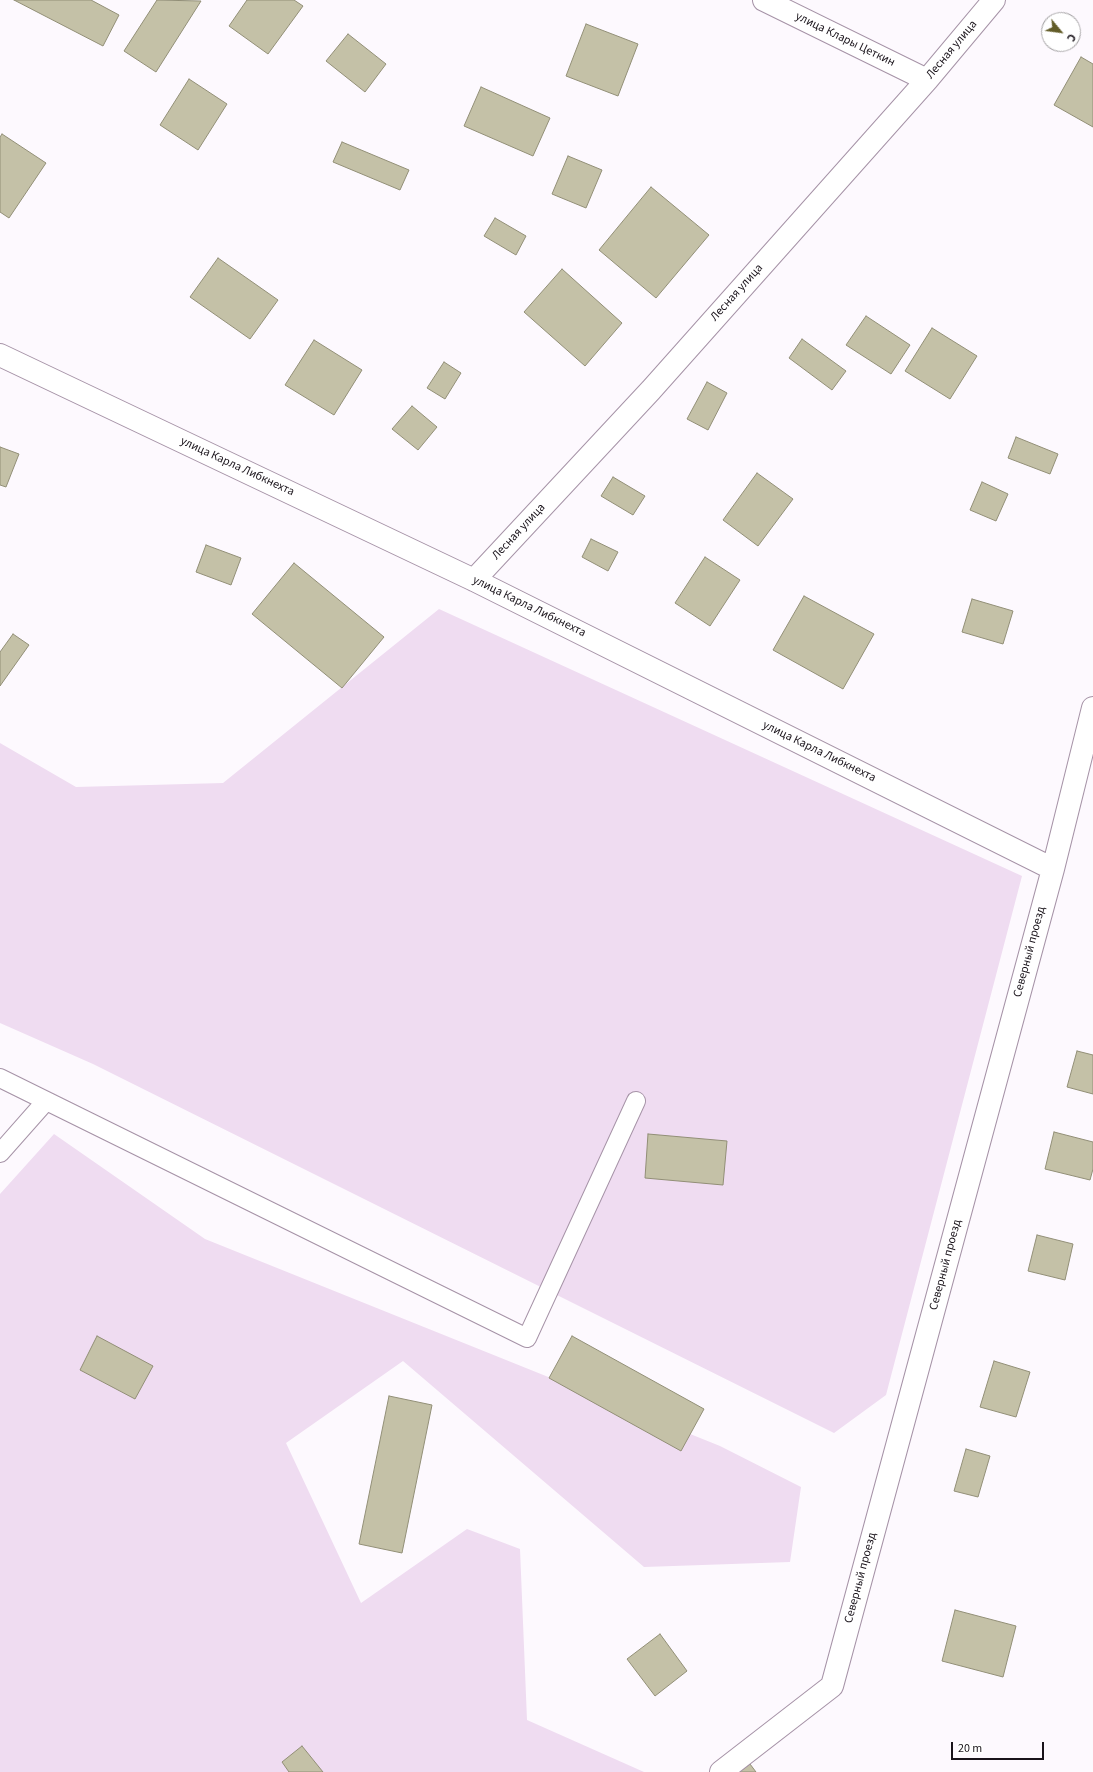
<!DOCTYPE html>
<html>
<head>
<meta charset="utf-8">
<style>
  body { margin:0 }
  #map { position:relative; width:1093px; height:1772px; overflow:hidden; background:#fdf9fe; font-family:"Source Sans 3",sans-serif }
  canvas { display:block }
  .north { position:absolute; left:1041px; top:12px; width:40px; height:40px; box-sizing:border-box; background:#fff; border:1px solid #a3a1a3; border-radius:50%; rotate:119deg; font-size:11px; font-weight:700; line-height:16px; text-align:center; color:#19131a }
  .north::after { content:''; display:block; margin:auto; width:14px; height:18px; background:#625c28; clip-path:polygon(50% 0,100% 100%,50% 72%,0 100%) }
  .scale { position:absolute; left:951px; top:1742px; width:93px; height:18px; box-sizing:border-box; border:2px solid #19131a; border-top:0; padding-left:5px; font-size:12px; line-height:14px; white-space:nowrap; color:#19131a; -webkit-text-stroke:3px #fff; paint-order:stroke }
</style>
</head>
<body>
<div id="map">
<canvas width="1093" height="1772"></canvas>
<div class="north">С</div>
<div class="scale">20 m</div>
</div>
<script>
const g = document.querySelector('canvas').getContext('2d');
g.lineJoin = 'round';
function fill(path, color) {
  g.fillStyle = color;
  g.fill(path, 'evenodd');
}
function shape(rows) {
  const path = new Path2D();
  for (const r of rows) {
    path.moveTo(r[0], r[1]);
    for (let i = 2; i < r.length; i += 2) path.lineTo(r[i], r[i + 1]);
  }
  return path;
}
function trace(path, color, width, dash) {
  g.strokeStyle = color;
  g.lineWidth = width;
  g.lineCap = dash ? 'butt' : 'round';
  g.setLineDash(dash || []);
  g.stroke(path);
}
function label(font, color, halo, rows, align = 'center') {
  g.font = font + ' "Source Sans 3",sans-serif';
  g.lineWidth = 4;
  g.setLineDash([]);
  g.textBaseline = 'middle';
  g.strokeStyle = halo;
  g.fillStyle = color;
  for (const [text, x, y, turn = 0] of rows) {
    g.save();
    g.translate(x, y);
    g.rotate((+turn || 0) * Math.PI / 180);
    g.textAlign = isNaN(turn) ? turn : align;
    if (halo) g.strokeText(text, 0, 0);
    g.fillText(text, 0, 0);
    g.restore();
  }
}
const green = shape([
  [439,609,1022,876,886,1395,834,1433,93,1064,0,1023,0,743,76,787,223,783],
  [54,1134,205,1239,720,1446,801,1487,790,1562,644,1567,403,1361,286,1443,361,1603,467,1529,520,1549,527,1720,644,1772,0,1772,0,1194]
]);
const building = shape([
  [14,0,91,0,119,15,103,46,14,0],
  [157,0,201,1,156,72,124,51,157,0],
  [247,0,294,0,303,6,268,54,229,26,247,0],
  [586,24,638,44,618,96,566,76,586,24],
  [348,34,386,64,365,92,326,61,348,34],
  [1081,57,1093,64,1093,127,1054,105,1081,57],
  [189,79,227,104,198,150,160,125,189,79],
  [481,87,550,118,533,156,464,126,481,87],
  [2,134,46,163,9,218,0,212,0,137,2,134],
  [342,142,409,170,400,190,333,162,342,142],
  [568,156,602,170,586,208,552,194,568,156],
  [651,187,709,235,656,298,599,250,651,187],
  [495,218,526,236,516,255,484,236,495,218],
  [218,258,278,300,250,339,190,297,218,258],
  [562,269,622,323,585,366,524,312,562,269],
  [866,316,910,345,891,374,846,345,866,316],
  [932,328,977,356,950,399,905,371,932,328],
  [802,339,846,371,832,390,789,358,802,339],
  [314,340,362,370,334,415,285,385,314,340],
  [444,362,461,373,445,399,427,388,444,362],
  [707,382,727,393,708,430,687,419,707,382],
  [412,406,437,427,418,450,392,429,412,406],
  [1016,437,1058,454,1050,474,1008,458,1016,437],
  [0,447,19,454,6,487,0,485,0,447],
  [757,473,793,499,758,546,723,520,757,473],
  [613,477,645,496,633,515,601,496,613,477],
  [982,482,1008,494,996,521,970,510,982,482],
  [591,539,618,552,608,571,582,557,591,539],
  [206,545,241,558,231,585,196,572,206,545],
  [705,557,740,580,710,626,675,603,705,557],
  [294,563,384,637,342,688,252,614,294,563],
  [804,596,874,634,843,689,773,650,804,596],
  [972,599,1013,611,1003,644,962,632,972,599],
  [13,634,29,645,0,686,0,652,13,634],
  [1077,1051,1093,1055,1093,1094,1067,1087,1077,1051],
  [1054,1132,1093,1142,1093,1169,1090,1180,1045,1169,1054,1132],
  [648,1134,727,1141,723,1185,645,1178,648,1134],
  [1037,1235,1073,1244,1065,1280,1028,1271,1037,1235],
  [97,1336,153,1366,135,1399,80,1370,97,1336],
  [572,1336,704,1409,681,1451,549,1378,572,1336],
  [994,1361,1030,1372,1016,1417,980,1407,994,1361],
  [389,1396,432,1405,402,1553,359,1544,389,1396],
  [966,1449,990,1456,978,1497,954,1491,966,1449],
  [955,1610,1016,1626,1003,1677,942,1661,955,1610],
  [660,1634,687,1671,655,1696,627,1659,660,1634],
  [302,1746,323,1772,289,1772,282,1762,302,1746],
  [750,1764,756,1772,739,1772,750,1764]
]);
const service = shape([
  [0,1078,527,1338,636,1101],
  [0,1153,46,1101]
]);
const minor = shape([
  [764,0,927,80],
  [0,355,474,580,1053,869],
  [474,580,651,390,927,80,994,0],
  [721,1772,832,1686,1053,869,1093,708]
]);
const streetNames = [
  ["улица Клары Цеткин",845,40,26],
  ["Лесная улица",952,50,-50],
  ["Лесная улица",737,293,-48],
  ["улица Карла Либкнехта",237,467,25],
  ["Лесная улица",519,532,-47],
  ["улица Карла Либкнехта",529,607,26],
  ["улица Карла Либкнехта",819,752,26],
  ["Северный проезд",1030,952,-75],
  ["Северный проезд",946,1265,-75],
  ["Северный проезд",861,1578,-75]
];
fill(green, '#efdcf1');
fill(building, '#c4c1a7');
trace(building, '#928f77', 1);
trace(service, '#a693a7', 20);
trace(minor, '#a693a7', 24);
trace(service, '#fff', 18);
trace(minor, '#fff', 22);
label('12px', '#19131a', '#fff', streetNames);
</script>
</body>
</html>
